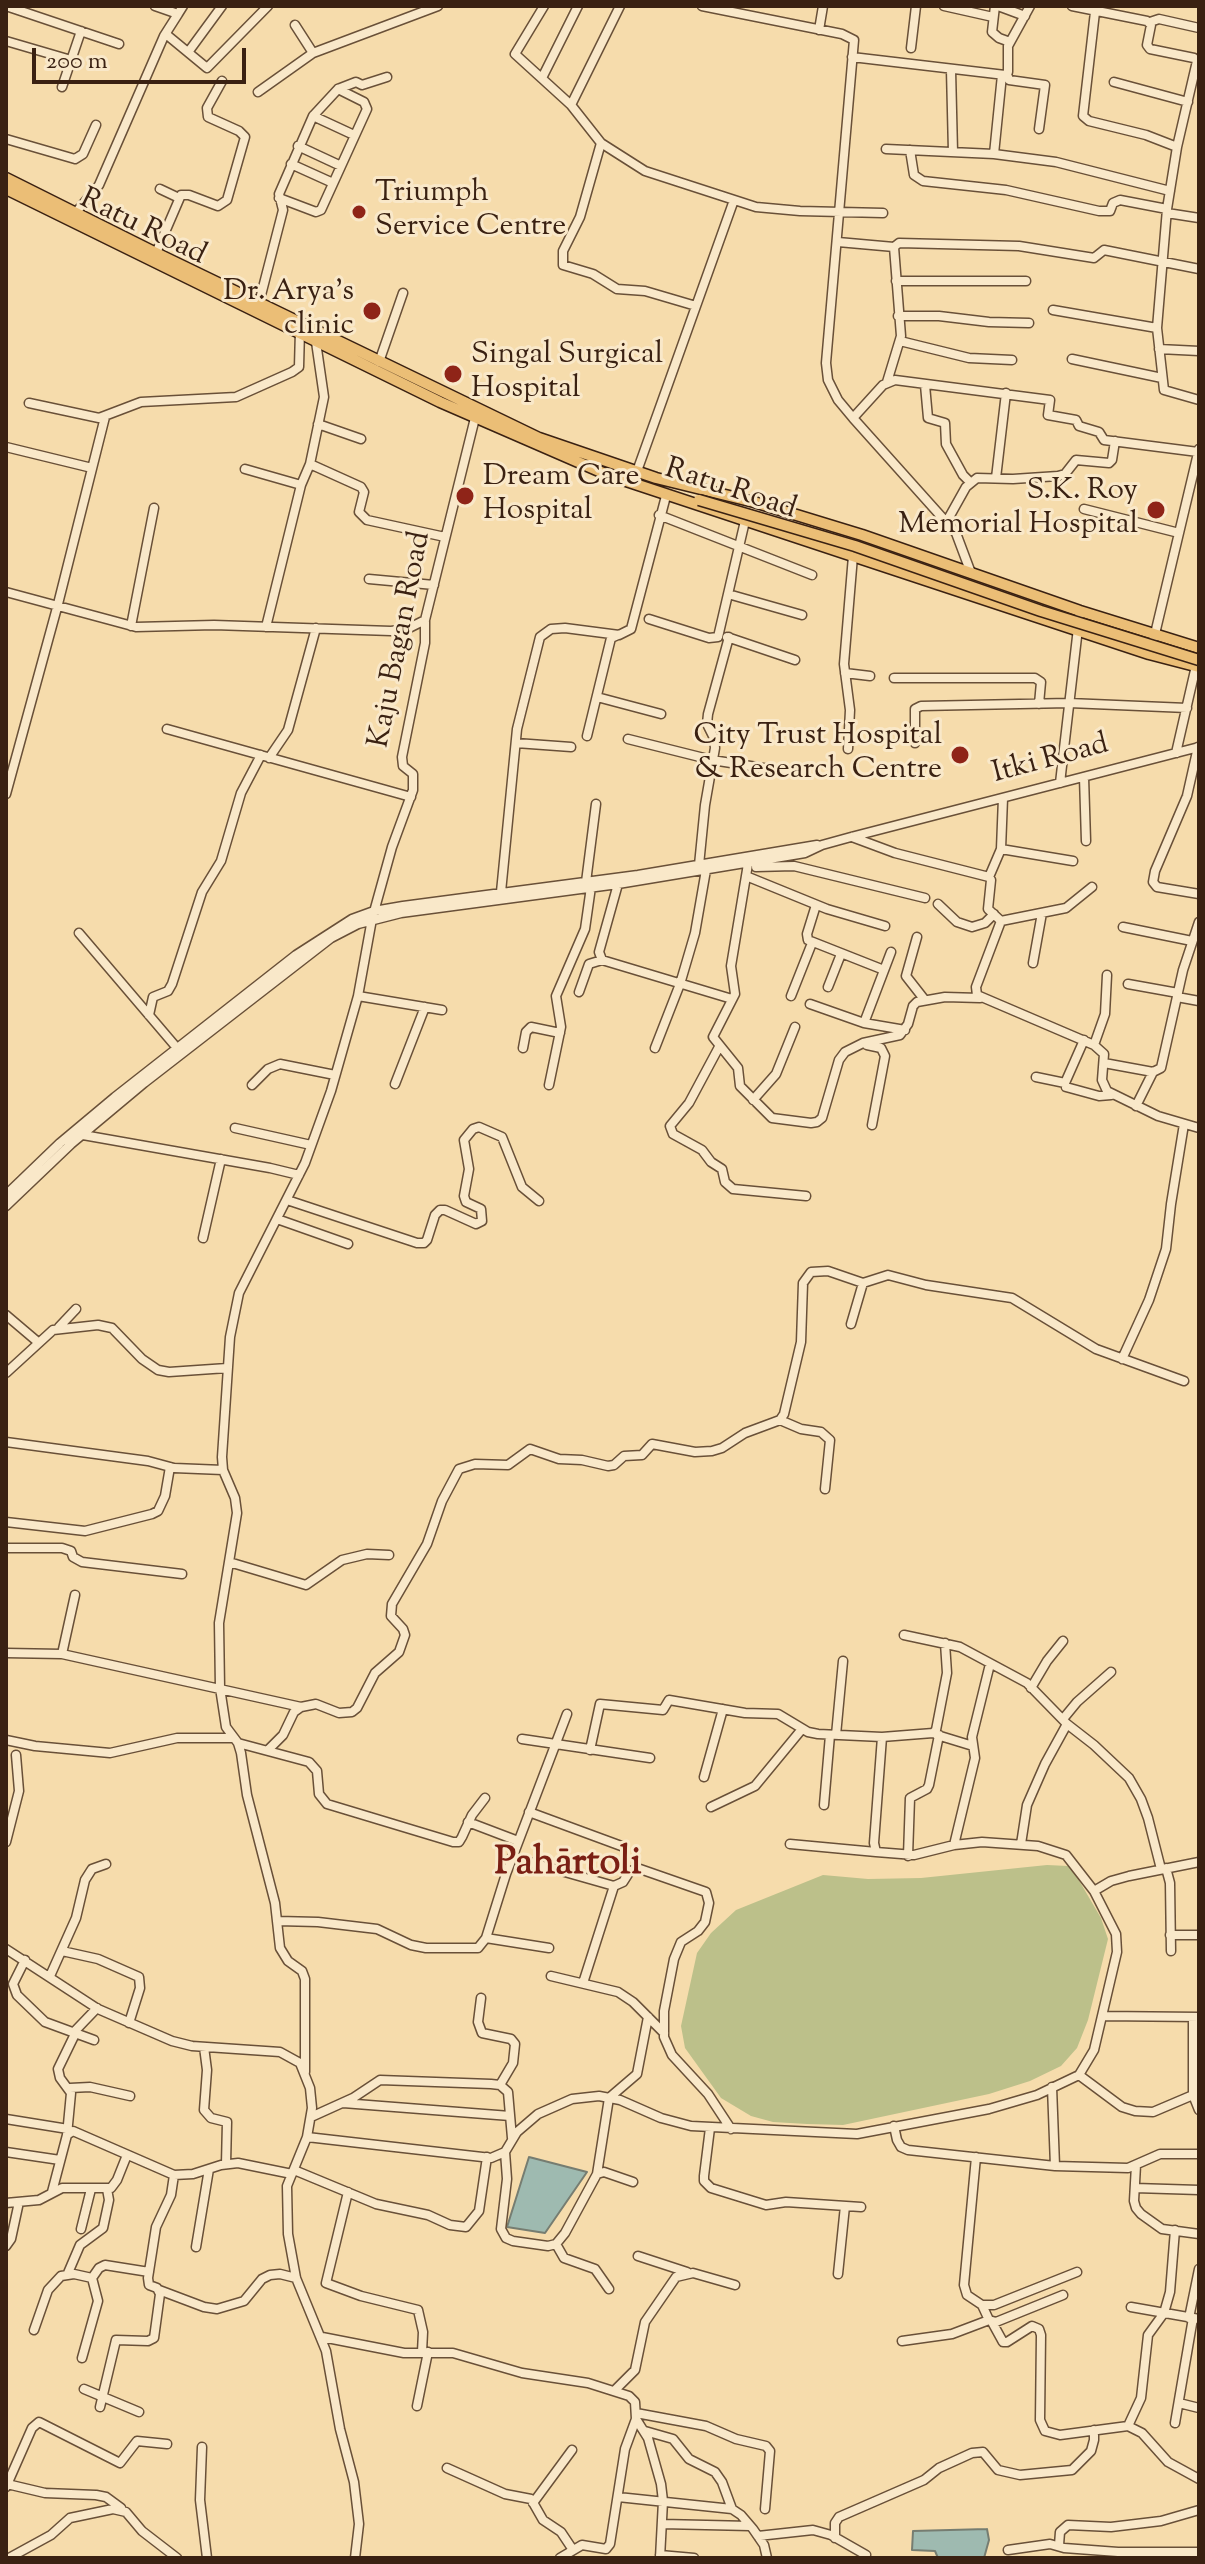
<!DOCTYPE html>
<html>
<head>
<meta charset="utf-8">
<style>
  body { margin:0 }
  #map { position:relative; width:1205px; height:2564px; overflow:hidden; background:#f6dcac; font-family:"Sorts Mill Goudy",serif }
  canvas { display:block }
  .frame { position:absolute; inset:0; border:8px solid #3a2112; pointer-events:none }
  .scale { position:absolute; left:32px; top:48px; width:214px; height:36px; box-sizing:border-box; border:4px solid #3a2112; border-top:0; padding-left:10px; font-size:24px; line-height:28px; white-space:nowrap; color:#3a2112; -webkit-text-stroke:6px #f9e8c9; paint-order:stroke }
</style>
</head>
<body>
<div id="map">
<canvas width="1205" height="2564"></canvas>
<div class="frame"></div>
<div class="scale">200 m</div>
</div>
<script>
const g = document.querySelector('canvas').getContext('2d');
g.lineJoin = 'round';
function fill(path, color) {
  g.fillStyle = color;
  g.fill(path, 'evenodd');
}
function shape(rows) {
  const path = new Path2D();
  for (const r of rows) {
    path.moveTo(r[0], r[1]);
    for (let i = 2; i < r.length; i += 2) path.lineTo(r[i], r[i + 1]);
  }
  return path;
}
function trace(path, color, width, dash) {
  g.strokeStyle = color;
  g.lineWidth = width;
  g.lineCap = dash ? 'butt' : 'round';
  g.setLineDash(dash || []);
  g.stroke(path);
}
function label(font, color, halo, rows, align = 'center') {
  g.font = font + ' "Sorts Mill Goudy",serif';
  g.lineWidth = 6;
  g.setLineDash([]);
  g.textBaseline = 'middle';
  g.strokeStyle = halo;
  g.fillStyle = color;
  for (const [text, x, y, turn = 0] of rows) {
    g.save();
    g.translate(x, y);
    g.rotate((+turn || 0) * Math.PI / 180);
    g.textAlign = isNaN(turn) ? turn : align;
    if (halo) g.strokeText(text, 0, 0);
    g.fillText(text, 0, 0);
    g.restore();
  }
}
const green = shape([
  [1047,1865,1068,1866,1077,1877,1101,1918,1108,1939,1088,2020,1077,2048,1061,2066,1030,2081,989,2094,843,2125,807,2124,773,2122,751,2116,721,2098,685,2048,681,2026,697,1953,711,1933,736,1910,823,1875,868,1879,921,1878]
]);
const water = shape([
  [529,2157,587,2172,545,2233,507,2227,529,2157],
  [987,2529,989,2540,984,2558,938,2558,935,2551,912,2550,913,2531,987,2529]
]);
const minor = shape([
  [6,6,119,44],
  [155,6,178,14,183,6],
  [544,6,515,54,571,105,601,143,645,171,756,207,800,211,883,213],
  [702,6,842,34,854,40,826,363,828,380,838,400,853,418,956,533,971,573],
  [944,6,993,17],
  [995,6,992,32,999,38,1010,42],
  [998,6,1025,16],
  [1072,6,1147,21,1151,25,1147,45,1150,49,1194,58,1197,61,1177,147,1167,209,1157,328,1164,390,1199,400],
  [1095,12,1083,116,1089,121,1146,135,1177,147],
  [1150,22,1159,19,1199,28],
  [295,25,313,53],
  [819,30,823,6],
  [167,35,207,68,268,6],
  [6,41,71,60],
  [911,48,916,6],
  [189,51,222,6],
  [852,57,1005,75,1008,72,1008,46,1030,6],
  [951,70,953,152],
  [1007,74,1009,80,1045,85,1039,129],
  [542,78,578,6],
  [1114,82,1188,102],
  [62,87,81,31],
  [258,92,313,53,438,6],
  [571,105,620,6],
  [313,116,354,135],
  [6,139,75,159,83,154,96,125],
  [601,143,580,217,563,251,563,265,593,274,617,289,645,291,696,306],
  [298,146,341,166],
  [886,149,994,154,1056,162,1170,191],
  [910,150,914,175,923,181,1006,190,1099,211,1110,211,1113,203,1120,200,1167,209],
  [994,154,1002,75],
  [291,164,333,183],
  [160,189,179,198],
  [279,198,316,212,321,210,367,109,364,102,338,89],
  [1167,213,1199,218],
  [72,217,99,185,164,36,178,14],
  [838,242,894,247],
  [156,253,181,195,189,195,218,206,227,200,245,137,239,131,208,117,207,108,222,81],
  [896,281,1026,281],
  [259,303,283,210,279,194,313,116,338,89,356,82,362,85,387,77],
  [1053,310,1157,328],
  [898,316,939,316,989,322,1029,323],
  [900,341,969,358,1012,360],
  [316,342,324,397,310,464,361,487,364,492,359,512,367,520,445,537],
  [1159,349,1199,351],
  [1072,359,1162,378],
  [379,362,403,293],
  [887,382,901,336,894,247,899,243,1019,246,1094,258,1104,250,1199,269],
  [925,385,928,418,945,423,946,444,963,475,969,481],
  [29,403,99,418,141,402,236,397,292,372,299,367,300,330],
  [853,418,883,385,895,380,1050,400,1048,415,1076,420,1079,426,1099,432,1104,440,1198,452],
  [318,424,361,439],
  [6,447,92,468],
  [245,469,301,485,266,627],
  [636,474,734,200],
  [996,478,1006,393],
  [301,485,310,464],
  [1084,509,1179,533],
  [659,515,812,575],
  [947,521,966,487,977,478,1013,479,1058,476,1065,474,1076,460,1109,463,1112,460,1115,441],
  [369,579,434,585],
  [6,592,136,627,214,625,391,631,407,629,425,620],
  [728,594,802,615],
  [649,619,709,638,718,637,745,521],
  [131,626,154,508],
  [727,637,795,660],
  [1154,638,1199,449],
  [845,673,870,676],
  [894,678,1035,678,1041,682,1039,704],
  [597,697,661,714],
  [167,729,411,797],
  [587,736,611,638,618,635],
  [628,739,712,760,795,773],
  [516,743,571,747],
  [915,743,915,709,921,706,1069,703,1187,708],
  [1198,747,1187,796,1155,871,1153,882,1157,887,1199,894],
  [848,749,850,710,844,664,853,556],
  [1176,753,1196,666],
  [269,758,288,730,316,628],
  [1084,777,1086,841],
  [1060,783,1080,611],
  [6,794,58,604,105,417],
  [852,837,895,853,989,877,991,880,988,909,1001,921,976,987,977,995,1094,1045,1104,1054,1102,1080,1107,1091,1158,1116,1199,1128],
  [1001,849,1003,798],
  [748,864,731,966,735,994,713,1037,738,1068,740,1086,772,1118,811,1123,817,1122,822,1118,839,1060,845,1052,863,1043,900,1035,908,1024,913,1006,917,1002,945,997,980,998],
  [699,865,705,805,715,748,714,738,707,724,708,714,729,637],
  [756,867,794,866,925,898],
  [746,876,827,909,885,926],
  [989,877,1001,849,1073,861],
  [586,882,596,804],
  [618,884,599,952,602,960,732,999],
  [501,892,517,729,540,637,551,629,565,628,619,635,631,629,666,496],
  [938,904,957,922,972,927,985,923,994,914],
  [816,905,807,934,808,940,884,970],
  [1001,921,1066,908,1092,887],
  [1123,927,1192,941],
  [79,933,177,1048],
  [917,937,906,976,924,999],
  [1033,963,1042,913],
  [1128,984,1178,993],
  [828,987,841,954],
  [579,992,589,964,602,960],
  [358,996,442,1010],
  [791,996,812,943],
  [1177,997,1199,1001],
  [810,1004,864,1023,905,1030],
  [149,1015,153,997,168,991,172,984,202,892,221,861,241,793,261,755],
  [864,1023,891,952],
  [867,1045,881,1048,885,1056,872,1125],
  [1094,1045,1105,1014,1107,975],
  [719,1047,689,1103,670,1126,673,1134,702,1150,711,1162,722,1169,725,1182,733,1189,806,1196],
  [523,1048,526,1032,531,1027,560,1033],
  [655,1048,680,984,695,933,706,870],
  [1104,1063,1153,1072,1161,1068,1183,970,1199,922],
  [1036,1077,1065,1083,1084,1040],
  [395,1084,425,1007],
  [252,1085,268,1069,280,1064,335,1075],
  [549,1085,561,1027,556,996,585,929,591,887],
  [1066,1087,1099,1096,1111,1095],
  [753,1100,776,1074,795,1027],
  [1136,1106,1153,1072],
  [235,1128,311,1145],
  [83,1135,270,1168,299,1175],
  [6,1195,60,1143,115,1097,296,955,352,919,374,911,403,906,638,875,817,845],
  [287,1200,417,1243,424,1243,427,1240,435,1215,440,1210,445,1210,476,1224,482,1221,481,1209,466,1202,464,1196,469,1169,464,1140,473,1129,479,1127,502,1137,522,1187,539,1201],
  [6,1206,71,1144,144,1083,331,938,358,924,401,913,618,884,805,853,822,845,851,837,1199,747],
  [277,1219,348,1244],
  [203,1238,221,1159],
  [6,1315,39,1343],
  [851,1324,863,1283],
  [59,1327,76,1309],
  [1122,1359,1149,1300,1166,1249,1171,1204,1184,1124],
  [6,1373,53,1330,98,1325,112,1328,142,1359,158,1370,169,1372,227,1368],
  [780,1420,801,1429,821,1432,830,1440,825,1489],
  [6,1442,148,1461,174,1468,223,1470],
  [6,1522,85,1531,152,1514,158,1511,165,1496,170,1467],
  [6,1548,62,1548,71,1551,73,1557,82,1562,182,1574],
  [229,1562,306,1585,342,1560,367,1554,389,1555],
  [904,1635,960,1647,1027,1683,1067,1724,1094,1745,1129,1778,1141,1799,1148,1818,1161,1869],
  [6,1653,62,1654,301,1707],
  [62,1654,75,1595],
  [1031,1688,1047,1661,1063,1641],
  [1063,1719,1077,1702,1111,1672],
  [836,1735,843,1661],
  [937,1735,973,1746],
  [522,1739,650,1758],
  [6,1740,35,1746,110,1753,177,1738,234,1738],
  [238,1743,309,1762,317,1771,319,1794,327,1804,453,1842,459,1842,462,1837,472,1815,485,1798],
  [268,1750,283,1735,294,1712,301,1707,316,1704,339,1713,352,1712,357,1708,375,1673,399,1652,405,1635,403,1629,391,1616,392,1604,427,1544,442,1501,459,1469,475,1464,508,1465,530,1449,559,1459,582,1460,608,1466,614,1465,624,1456,642,1455,652,1444,695,1452,712,1451,722,1448,745,1433,780,1420,784,1414,801,1342,803,1283,811,1272,828,1271,863,1283,888,1275,926,1285,1012,1298,1096,1349,1184,1381],
  [590,1750,600,1704,663,1710,669,1700,745,1713,778,1714,808,1732,818,1734,882,1737,933,1733,936,1730,947,1673,945,1643],
  [704,1777,723,1709],
  [824,1805,830,1735],
  [711,1807,755,1786,802,1729],
  [529,1812,624,1847],
  [468,1822,518,1841],
  [6,1842,19,1791,16,1755],
  [790,1844,876,1852],
  [1021,1844,1027,1805,1045,1764,1067,1724],
  [954,1845,975,1758,972,1737,990,1664],
  [908,1856,910,1798,927,1789,929,1785,939,1735],
  [512,1857,614,1886,623,1882,630,1871,640,1869,706,1892,709,1903,705,1922,698,1931,681,1942,674,1959,664,2011,664,2037,672,2055,708,2094,731,2129],
  [1166,1868,1170,1883,1171,1951],
  [1094,1891,1111,1881,1129,1876,1199,1862],
  [278,1921,318,1922,377,1929,411,1945,426,1948,478,1948,486,1938,506,1874,567,1714],
  [1170,1935,1199,1935],
  [486,1938,549,1948],
  [6,1949,98,2009,172,2041,192,2046,280,2052,300,2063,310,2088,312,2108,307,2137,287,2186,288,2234,296,2278,326,2351,340,2429,354,2482,359,2524,355,2558],
  [62,1951,98,1959,139,1977,140,1988,129,2023],
  [25,1960,13,1984,17,1995,45,2022,94,2040],
  [50,1976,76,1918,85,1880,92,1869,106,1864],
  [551,1976,618,1992,633,2002,664,2033],
  [583,1983,614,1886],
  [481,1998,478,2022,482,2033,511,2039,515,2044,513,2063,500,2085],
  [1103,2016,1199,2017],
  [1193,2017,1193,2095,1199,2110],
  [73,2033,97,2008],
  [204,2047,207,2070,204,2110,211,2118,227,2122,226,2164],
  [305,2072,305,1979,302,1971,288,1961,280,1948,275,1903,247,1795,241,1753,238,1743,226,1727,220,1688,219,1623,237,1513,235,1498,223,1470,222,1457,230,1337,239,1293,305,1163,331,1091,358,996,372,919,392,847,413,790,413,774,403,766,402,757,425,643,425,620,476,414],
  [1079,2075,1122,2107,1135,2111,1153,2112,1193,2095],
  [1052,2087,1055,2166],
  [70,2088,90,2087,130,2096],
  [343,2103,510,2116],
  [311,2117,353,2098,380,2080,491,2084,500,2085,508,2092,512,2138],
  [6,2119,68,2129],
  [894,2126,897,2140,901,2147,908,2150,1055,2166,1128,2168,1160,2154,1199,2154],
  [710,2128,704,2176,704,2181,711,2188,766,2205,786,2202,861,2207],
  [67,2135,71,2093,60,2078,58,2069,75,2034],
  [307,2137,491,2158,505,2152,517,2132,538,2114,572,2099,599,2096,620,2100,661,2118,691,2126,857,2134,989,2109,1037,2095,1079,2075,1094,2050,1117,1952,1116,1934,1094,1891,1066,1855,1038,1846,982,1842,954,1845,914,1855,876,1852,874,1843,882,1737],
  [6,2152,60,2160],
  [505,2152,507,2179,501,2229,506,2238,513,2241,548,2246,556,2244,565,2233,597,2174,604,2172,633,2182],
  [976,2157,964,2285,967,2295,982,2305,994,2305,1077,2272],
  [1136,2165,1134,2201,1136,2208,1141,2214,1162,2229,1199,2234],
  [294,2170,376,2204,428,2215,450,2225,466,2227,479,2211,487,2157],
  [597,2174,609,2098,637,2074,648,2017],
  [1135,2188,1199,2190],
  [52,2192,67,2135,73,2131,174,2175,193,2174,221,2165,238,2163,292,2174],
  [348,2192,326,2283,361,2296,418,2310,423,2332,422,2352],
  [6,2203,39,2200,62,2188,111,2188,117,2180,127,2155],
  [81,2229,91,2189],
  [556,2244,564,2258,595,2269,609,2289],
  [6,2246,11,2239,19,2202],
  [196,2247,209,2169],
  [638,2256,687,2272],
  [68,2273,80,2245,103,2228,109,2200,107,2189],
  [838,2274,845,2206],
  [159,2290,204,2307,217,2309,244,2301,262,2279,270,2275,280,2274,296,2278],
  [982,2305,989,2320,996,2322,1063,2295],
  [1131,2307,1199,2319],
  [1189,2318,1199,2269],
  [992,2322,1003,2342,1007,2342,1032,2326,1039,2329,1041,2335,1040,2420,1045,2431,1060,2435,1128,2426,1142,2433,1168,2462,1199,2479],
  [34,2330,48,2290,61,2276,74,2274,92,2278,99,2268,105,2265,149,2272],
  [322,2337,404,2353,453,2353,522,2373,588,2383,629,2396,635,2402,636,2419,625,2449,610,2544,606,2549,582,2545,560,2558],
  [902,2341,952,2334,989,2320],
  [82,2358,98,2301,92,2278],
  [84,2389,139,2412],
  [615,2390,635,2370,645,2322,676,2277,693,2273,735,2285],
  [1179,2403,1199,2408],
  [417,2406,428,2352],
  [100,2407,116,2340,148,2341,154,2338,160,2294,157,2288,149,2285,148,2278,156,2227,171,2195,174,2175],
  [636,2413,706,2426,736,2439,766,2446,770,2451,765,2509],
  [636,2419,648,2438,661,2484,663,2501,660,2558],
  [1175,2423,1193,2318],
  [1128,2426,1141,2398,1148,2335,1164,2313,1170,2292,1175,2230],
  [645,2431,673,2439,689,2459,715,2472,722,2482,732,2509],
  [202,2447,200,2500,207,2558],
  [447,2468,505,2494,531,2499,543,2520,561,2532,573,2550],
  [7,2484,45,2493,96,2495,106,2497,121,2508],
  [6,2487,32,2428,39,2422,120,2463,137,2441,167,2444],
  [618,2497,732,2509,741,2515,753,2529,764,2545,767,2558],
  [533,2503,572,2450],
  [662,2524,750,2526],
  [758,2536,813,2530,831,2535,866,2555],
  [835,2538,835,2523,839,2517,924,2480,939,2468,972,2453,983,2452,998,2470,1020,2475,1072,2470,1091,2451,1094,2440,1094,2430],
  [1059,2545,1060,2532,1068,2525,1111,2527,1161,2521,1199,2510],
  [1008,2550,1050,2544,1064,2548,1118,2552,1199,2552],
  [660,2555,694,2558],
  [9,2558,51,2535,70,2518,113,2509,126,2512,142,2531,177,2558]
]);
const major = shape([
  [6,178,156,253,539,438,656,478,754,502,862,535,1080,611,1199,648],
  [6,189,440,402,608,475,1149,654,1199,667]
]);
const majorBridge = shape([
  [699,500,855,546,1041,611,1199,660]
]);
const markers = [
  [359,212,8,"#8f2418"],
  [372,311,10,"#8f2418"],
  [453,374,10,"#8f2418"],
  [465,496,10,"#8f2418"],
  [1156,510,10,"#8f2418"],
  [960,755,10,"#8f2418"]
];
const poiNames = [
  ["Triumph",375,195],
  ["Service Centre",375,229],
  ["Dr. Arya's",354,294,"right"],
  ["clinic",354,328,"right"],
  ["Singal Surgical",471,357],
  ["Hospital",471,391],
  ["Dream Care",483,479],
  ["Hospital",483,513],
  ["S.K. Roy",1138,493,"right"],
  ["Memorial Hospital",1138,527,"right"],
  ["City Trust Hospital",942,738,"right"],
  ["& Research Centre",942,772,"right"]
];
const streetNames = [
  ["Ratu Road",142,229,26],
  ["Ratu Road",730,491,18],
  ["Kaju Bagan Road",402,640,-79],
  ["Itki Road",1051,761,-15]
];
const districtNames = [
  ["Pahārtoli",568,1867]
];
fill(green, '#bcc08a');
fill(water, '#9ebab0');
trace(water, '#767d71', 2);
trace(minor, '#695038', 11);
trace(major, '#3a2112', 13);
trace(minor, '#f9e8c9', 8);
trace(major, '#ebbe76', 10);
trace(majorBridge, '#3a2112', 13, []);
trace(majorBridge, '#ebbe76', 10);
for (const [x, y, r, color] of markers) {
  const dot = new Path2D();
  dot.arc(x, y, r, 0, 2 * Math.PI);
  g.fillStyle = color;
  g.fill(dot);
  trace(dot, '#f9e8c9', 3);
}
label('30px', '#3a2112', '#f9e8c9', poiNames, 'left');
label('30px', '#3a2112', '#f9e8c9', streetNames);
label('bold 38px', '#7a1f14', '#f9e8c9', districtNames);
</script>
</body>
</html>
